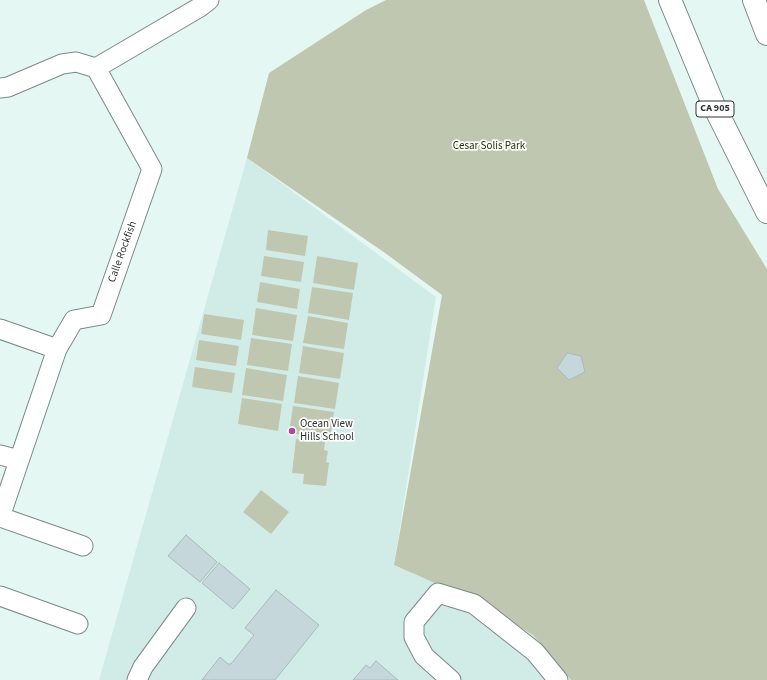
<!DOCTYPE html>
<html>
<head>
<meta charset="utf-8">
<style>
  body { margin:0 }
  canvas { display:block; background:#e4f7f3 }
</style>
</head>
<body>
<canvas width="767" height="680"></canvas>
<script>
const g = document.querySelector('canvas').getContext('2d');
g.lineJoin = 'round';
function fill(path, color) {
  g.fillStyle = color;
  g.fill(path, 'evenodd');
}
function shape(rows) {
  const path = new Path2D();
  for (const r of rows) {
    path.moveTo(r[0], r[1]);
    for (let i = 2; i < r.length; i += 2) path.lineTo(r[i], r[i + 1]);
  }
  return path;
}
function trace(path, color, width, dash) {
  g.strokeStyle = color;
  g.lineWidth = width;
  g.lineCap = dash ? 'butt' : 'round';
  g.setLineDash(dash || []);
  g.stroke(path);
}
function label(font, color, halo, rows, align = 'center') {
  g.font = font + ' "Source Sans 3",sans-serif';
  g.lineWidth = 3.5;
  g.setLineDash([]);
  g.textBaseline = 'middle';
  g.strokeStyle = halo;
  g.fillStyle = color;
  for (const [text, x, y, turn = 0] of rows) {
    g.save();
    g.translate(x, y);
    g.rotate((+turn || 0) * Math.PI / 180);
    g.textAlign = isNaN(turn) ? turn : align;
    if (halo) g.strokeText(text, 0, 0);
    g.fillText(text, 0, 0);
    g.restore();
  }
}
const built = shape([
  [247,158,436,297,394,565,464,587,542,635,578,680,99,680]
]);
const green = shape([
  [386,0,644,0,718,189,767,269,767,680,571,680,533,635,485,605,394,565,442,295,385,253,247,158,269,73,366,10],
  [268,230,308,236,305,256,266,250],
  [264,256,304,262,301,282,261,276],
  [317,256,358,263,354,290,313,283],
  [260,282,300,289,297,309,257,302],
  [312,287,353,293,349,320,308,313],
  [256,308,297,315,293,341,252,335],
  [204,314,244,320,241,340,201,334],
  [308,316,348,323,344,349,303,343],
  [251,338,292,344,288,371,247,365],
  [199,340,239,346,236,366,196,360],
  [303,346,344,353,340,379,299,373],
  [195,367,235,373,232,393,192,387],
  [246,368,287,375,283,401,242,395],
  [298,376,339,383,335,409,294,403],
  [242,398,282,404,278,431,238,424],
  [293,406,334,412,330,439,289,433],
  [296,439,325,442,324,450,328,451,326,462,329,463,326,486,303,484,304,474,292,473],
  [261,490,289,512,271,534,243,512]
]);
const building = shape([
  [567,353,581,356,585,372,569,380,557,368,567,353],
  [186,535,217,562,200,582,168,556,186,535],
  [219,563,250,589,233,609,202,583,219,563],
  [276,590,319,625,275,680,202,680,220,657,228,664,231,664,254,635,245,628,276,590],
  [376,661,398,680,353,680,366,665,370,668,376,661]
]);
const minor = shape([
  [96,68,200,7,209,0],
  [0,88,8,87,62,64,76,62,96,68,152,169,101,315,74,320,57,349,0,517],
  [0,329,57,349],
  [0,455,19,460],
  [0,517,83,546],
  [0,596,78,624],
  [137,680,143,667,186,608],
  [451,680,424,656,414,637,414,622,438,593,474,604,535,652,558,680]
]);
const highway = shape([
  [670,0,714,106,767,212],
  [754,0,767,34]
]);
const markers = [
  [292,431,4,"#b545a3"]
];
const shields = [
  [715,109,38]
];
const shieldNames = [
  ["CA 905",715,109]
];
const parkNames = [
  ["Cesar Solis Park",489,147]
];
const streetNames = [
  ["Calle Rockfish",123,252,-70]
];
const poiNames = [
  ["Ocean View",300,425],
  ["Hills School",300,438]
];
fill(built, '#d1ece6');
fill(green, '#c0c7b1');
fill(building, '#c6d7db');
trace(building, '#a9babe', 1);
trace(minor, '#7a8b87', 21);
trace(highway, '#7a8b87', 24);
trace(minor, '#fff', 19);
trace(highway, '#fff', 22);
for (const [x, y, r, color] of markers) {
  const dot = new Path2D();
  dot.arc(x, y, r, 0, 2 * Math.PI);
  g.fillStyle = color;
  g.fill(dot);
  trace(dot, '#fff', 1.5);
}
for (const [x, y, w] of shields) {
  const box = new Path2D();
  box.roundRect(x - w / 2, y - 8, w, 16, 3);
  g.fillStyle = '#fff';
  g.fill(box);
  trace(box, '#2d3432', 1);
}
label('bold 10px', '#2d3432', null, shieldNames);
label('11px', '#273200', '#fff', parkNames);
label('11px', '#2d3432', '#fff', streetNames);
label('11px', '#2d3432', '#fff', poiNames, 'left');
</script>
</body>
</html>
